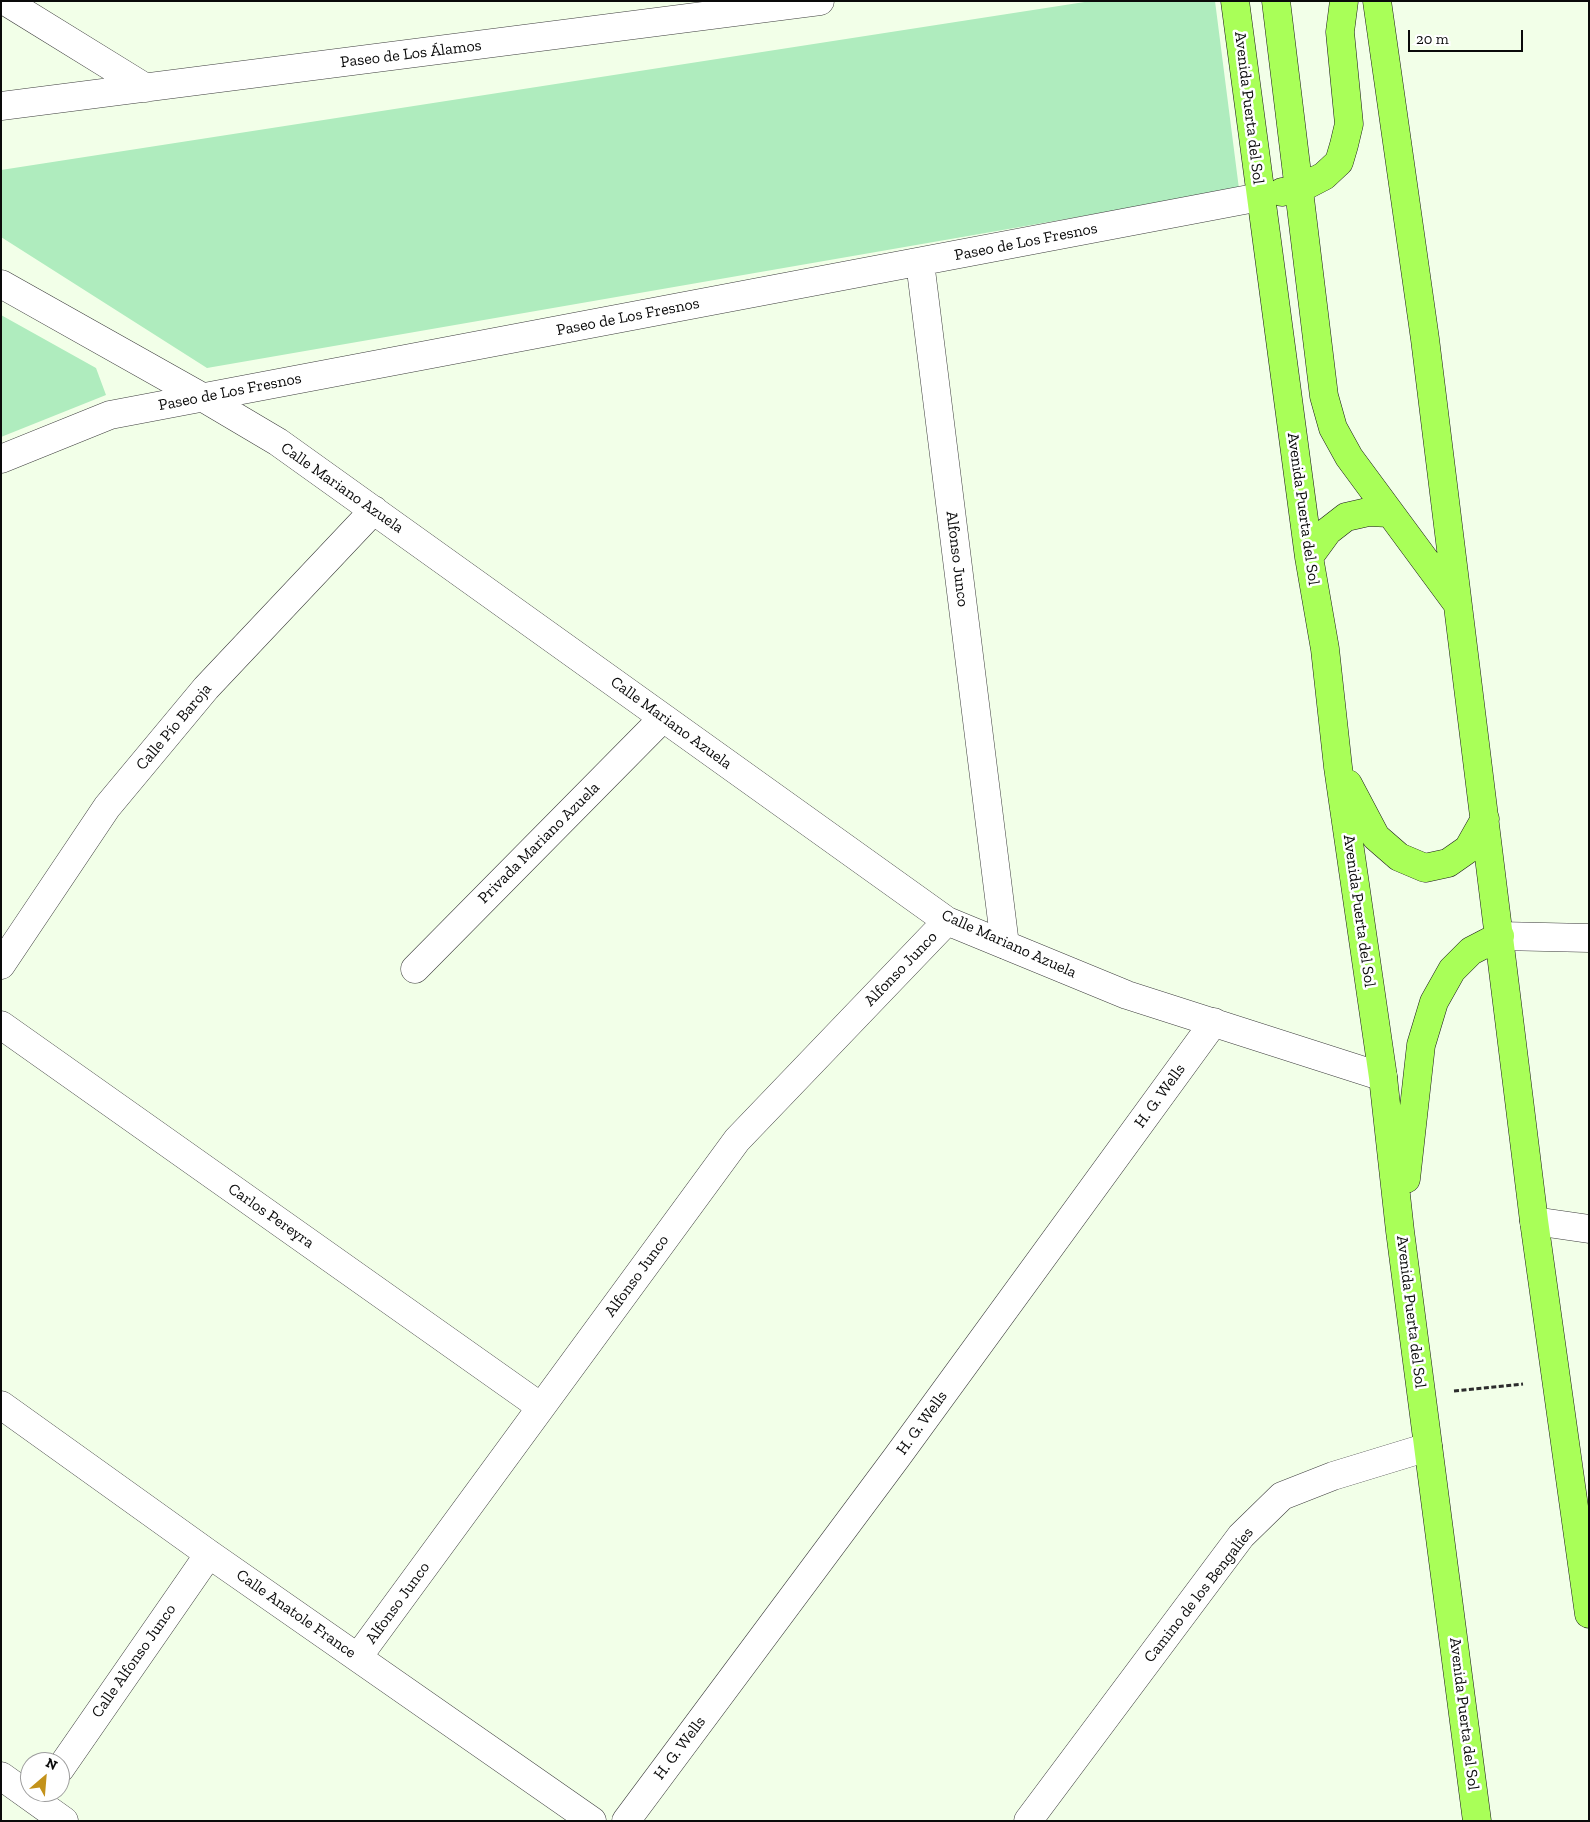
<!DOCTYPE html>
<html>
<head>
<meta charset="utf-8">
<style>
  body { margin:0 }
  #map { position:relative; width:1590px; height:1822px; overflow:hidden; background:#f2ffe8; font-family:"Zilla Slab",serif }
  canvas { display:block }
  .frame { position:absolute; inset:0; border:2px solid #0a0a0a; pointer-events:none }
  .north { position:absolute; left:20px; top:1752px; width:50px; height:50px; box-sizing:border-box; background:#fff; border:1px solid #9d9d9d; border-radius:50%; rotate:27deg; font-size:14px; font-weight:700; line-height:20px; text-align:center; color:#0a0a0a }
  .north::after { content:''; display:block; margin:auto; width:18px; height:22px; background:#c3921a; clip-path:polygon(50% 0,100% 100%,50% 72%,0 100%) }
  .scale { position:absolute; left:1408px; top:30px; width:115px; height:22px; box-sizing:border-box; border:2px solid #0a0a0a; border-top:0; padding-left:6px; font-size:15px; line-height:18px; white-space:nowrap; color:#0a0a0a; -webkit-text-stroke:4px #fff; paint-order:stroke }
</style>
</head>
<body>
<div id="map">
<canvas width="1590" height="1822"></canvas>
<div class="frame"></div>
<div class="north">N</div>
<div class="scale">20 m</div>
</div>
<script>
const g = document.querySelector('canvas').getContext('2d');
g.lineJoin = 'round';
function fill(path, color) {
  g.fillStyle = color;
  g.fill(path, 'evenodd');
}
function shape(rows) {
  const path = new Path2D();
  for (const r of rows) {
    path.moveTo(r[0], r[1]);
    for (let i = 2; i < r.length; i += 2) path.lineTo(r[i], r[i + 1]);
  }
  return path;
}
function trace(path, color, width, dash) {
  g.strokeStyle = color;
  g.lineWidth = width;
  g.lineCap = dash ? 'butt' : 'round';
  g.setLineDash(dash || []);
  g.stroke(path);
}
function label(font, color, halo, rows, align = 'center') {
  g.font = font + ' "Zilla Slab",serif';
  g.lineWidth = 5;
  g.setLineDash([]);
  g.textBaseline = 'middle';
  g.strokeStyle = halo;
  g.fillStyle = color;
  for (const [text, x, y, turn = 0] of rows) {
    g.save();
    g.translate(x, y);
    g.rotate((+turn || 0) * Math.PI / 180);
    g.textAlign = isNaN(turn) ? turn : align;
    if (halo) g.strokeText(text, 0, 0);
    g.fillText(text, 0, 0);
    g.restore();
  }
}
const green = shape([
  [1091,1,1215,1,1239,189,207,368,1,237,1,170],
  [1,315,96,368,106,395,1,437]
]);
const path = shape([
  [1454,1391,1523,1384]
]);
const minor = shape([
  [5,1,146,88],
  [1,106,820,1],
  [920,262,1005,945],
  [1,284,202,397,278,442,947,921,1127,995,1383,1077],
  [1,459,110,415,1260,197],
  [1500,936,1589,938],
  [1,965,107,807,206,688,374,510],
  [415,969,663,718],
  [1,1025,541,1407],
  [1534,1221,1589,1229],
  [1,1405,209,1554,592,1821],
  [358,1657,737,1140,947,921],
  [60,1769,209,1554],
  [1,1776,64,1821],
  [626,1821,897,1457,1214,1022],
  [1028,1821,1241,1536,1282,1496,1333,1476,1428,1447]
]);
const major = shape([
  [1235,1,1309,557,1325,649,1338,767,1383,1077,1400,1231,1477,1821],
  [1276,1,1324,396,1333,428,1349,457,1456,602],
  [1377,1,1425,339,1534,1221,1589,1614],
  [1282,192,1299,189,1324,176,1339,162,1344,145,1349,124,1340,32,1344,1],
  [1309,557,1328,531,1346,517,1368,512,1390,513],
  [1348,784,1376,837,1399,857,1425,868,1448,863,1468,849,1485,819],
  [1406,1179,1421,1045,1434,1002,1452,970,1471,951,1500,936]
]);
const streetNames = [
  ["Paseo de Los Álamos",411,54,-7],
  ["Avenida Puerta del Sol",1249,108,83],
  ["Paseo de Los Fresnos",1026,242,-11],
  ["Paseo de Los Fresnos",628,317,-11],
  ["Paseo de Los Fresnos",230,392,-11],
  ["Calle Mariano Azuela",342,488,35],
  ["Avenida Puerta del Sol",1303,509,82],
  ["Alfonso Junco",957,559,83],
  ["Calle Mariano Azuela",671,723,36],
  ["Calle Pío Baroja",174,727,-50],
  ["Privada Mariano Azuela",539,843,-45],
  ["Avenida Puerta del Sol",1359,911,82],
  ["Calle Mariano Azuela",1009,944,24],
  ["Alfonso Junco",901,969,-46],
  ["H. G. Wells",1160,1096,-54],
  ["Carlos Pereyra",271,1216,35],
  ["Alfonso Junco",637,1276,-54],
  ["Avenida Puerta del Sol",1411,1312,83],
  ["H. G. Wells",922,1423,-54],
  ["Camino de los Bengalíes",1199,1595,-52],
  ["Alfonso Junco",398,1603,-54],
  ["Calle Anatole France",296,1614,35],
  ["Calle Alfonso Junco",134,1661,-55],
  ["Avenida Puerta del Sol",1464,1714,83],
  ["H. G. Wells",680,1748,-53]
];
fill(green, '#afecbe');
trace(minor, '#3d3d3d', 29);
trace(major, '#1b1b1b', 29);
trace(path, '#2c2c2c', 3, [5, 2.5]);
trace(minor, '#fff', 28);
trace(major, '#a9ff58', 28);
label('16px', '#0a0a0a', '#fff', streetNames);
</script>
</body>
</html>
